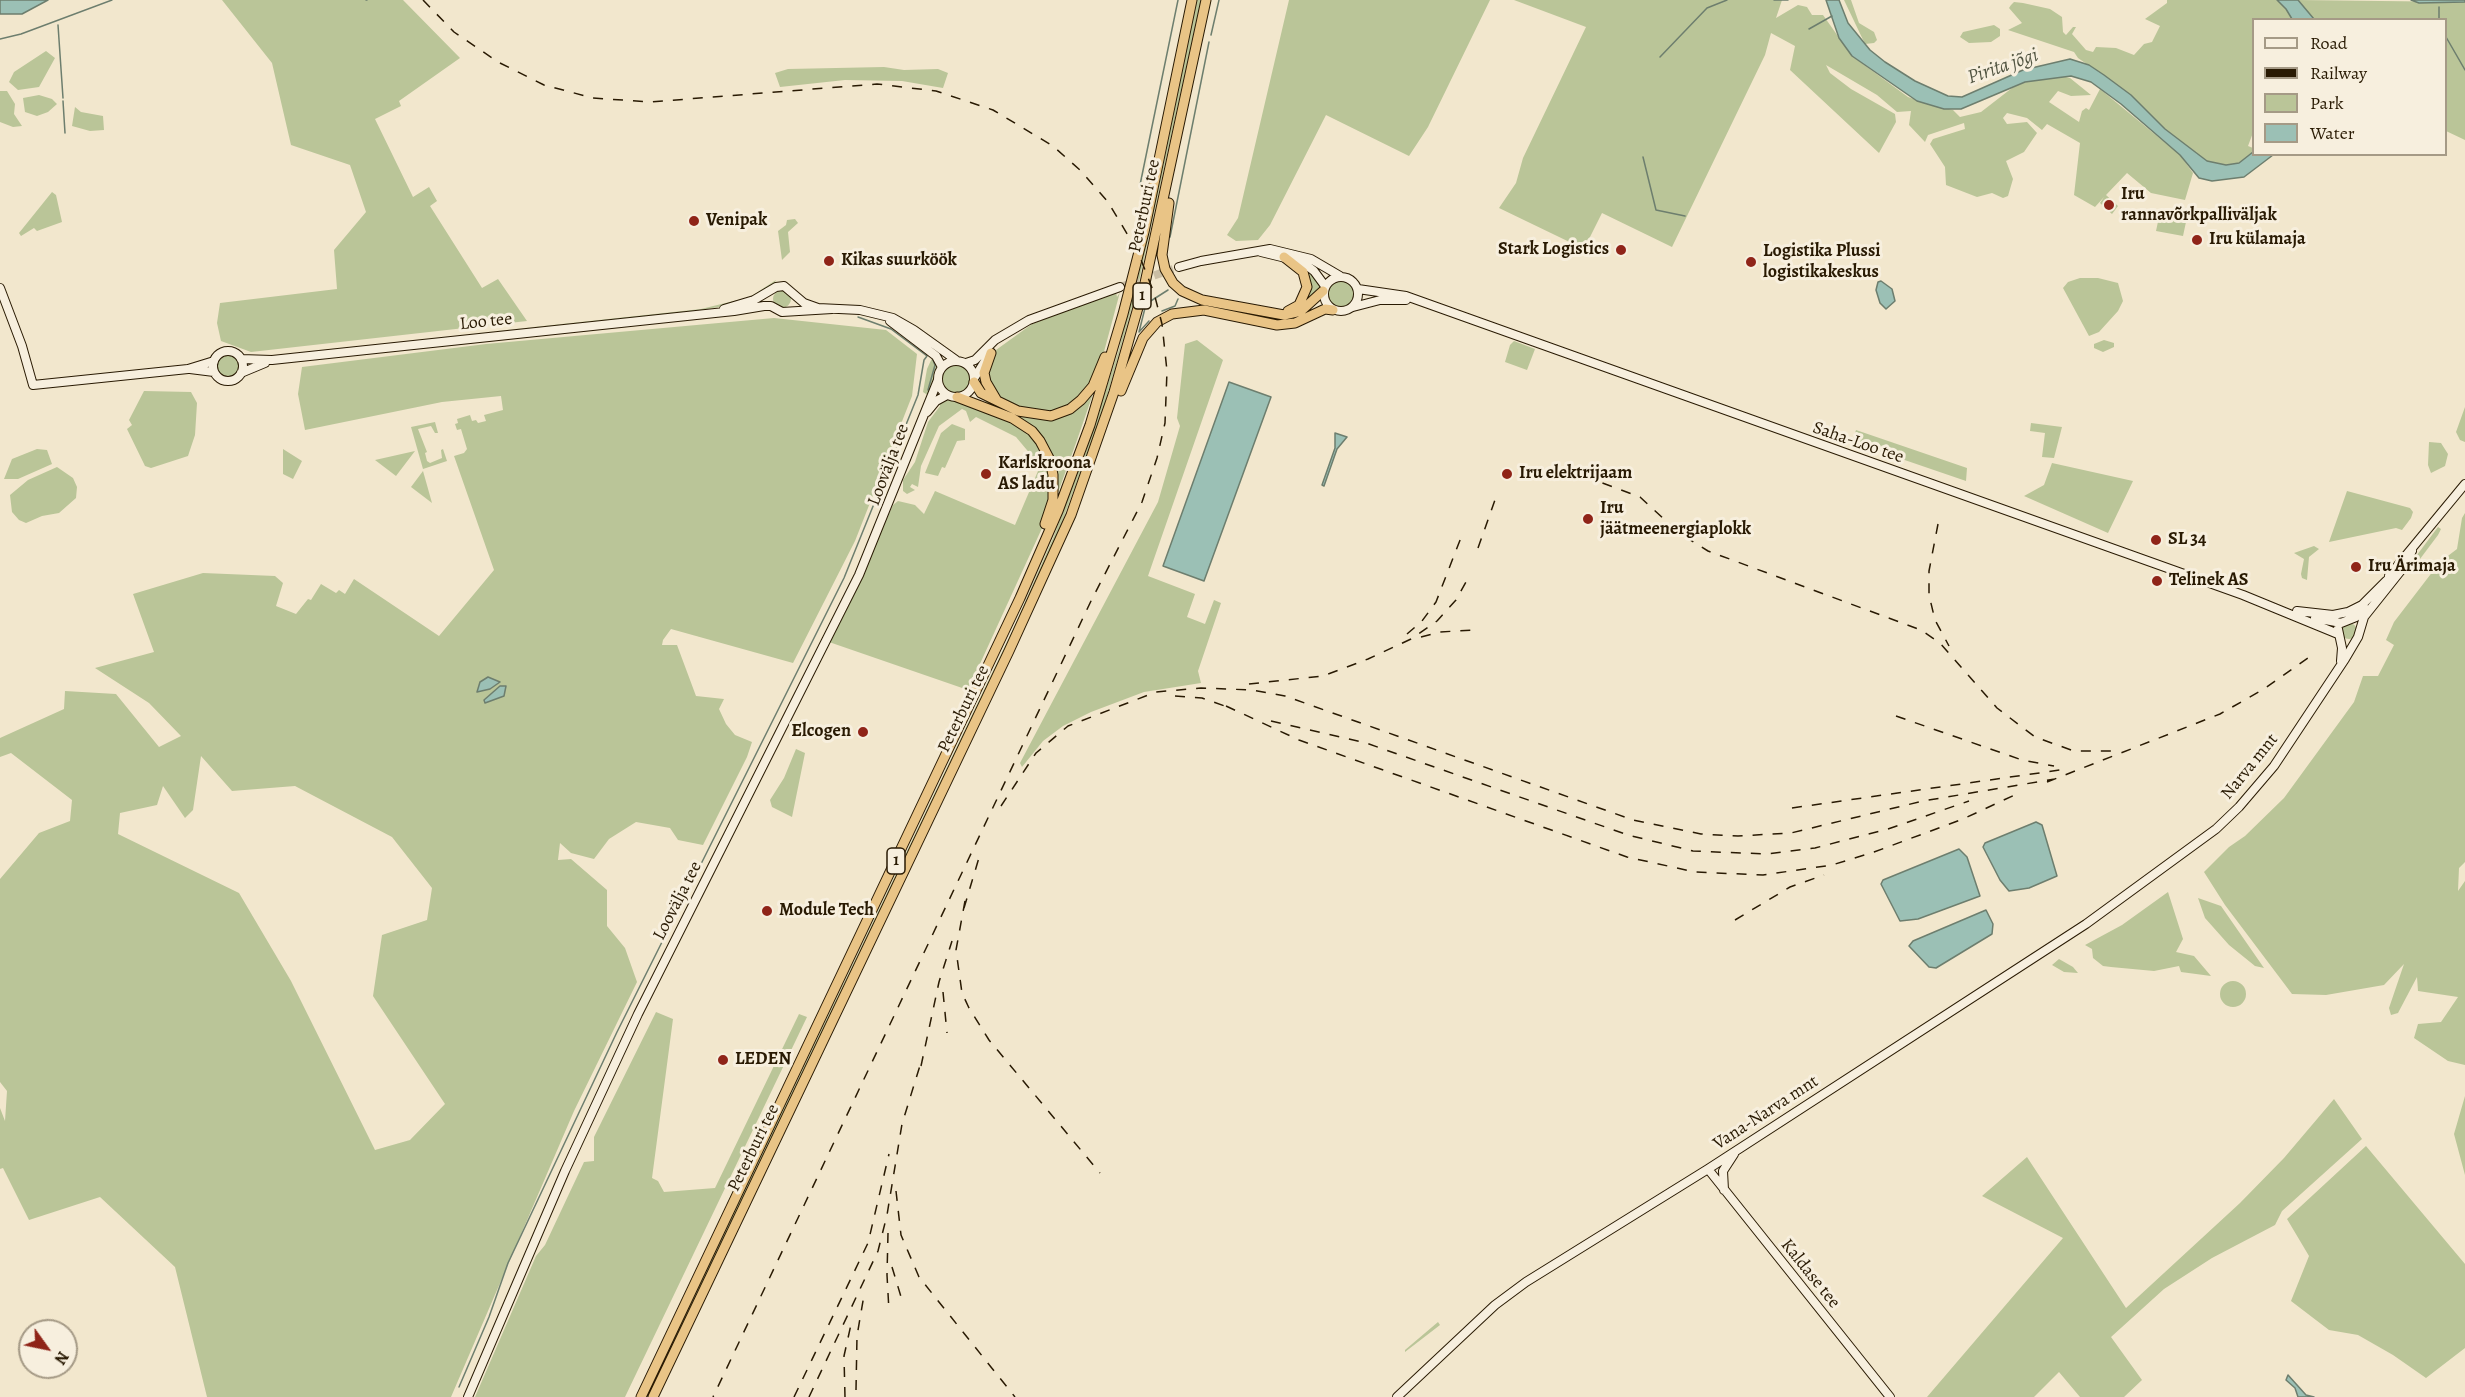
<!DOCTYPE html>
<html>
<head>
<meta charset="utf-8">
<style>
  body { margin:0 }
  #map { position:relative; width:2465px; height:1397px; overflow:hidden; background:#f2e7cd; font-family:Alegreya,serif }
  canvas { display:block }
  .legend { position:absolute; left:2252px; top:18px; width:195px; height:138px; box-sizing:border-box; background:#f7efde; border:2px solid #a59a86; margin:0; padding:8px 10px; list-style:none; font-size:18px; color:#291a03 }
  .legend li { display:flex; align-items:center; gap:12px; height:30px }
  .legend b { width:30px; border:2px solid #a59a86 }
  .north { position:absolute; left:18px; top:1319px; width:60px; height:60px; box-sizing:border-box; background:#f7efde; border:2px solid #a59a86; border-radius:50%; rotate:123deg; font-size:16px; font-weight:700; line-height:24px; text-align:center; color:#291a03 }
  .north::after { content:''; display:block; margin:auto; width:21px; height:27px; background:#8f2418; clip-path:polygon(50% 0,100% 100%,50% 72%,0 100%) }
</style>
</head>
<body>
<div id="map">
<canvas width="2465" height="1397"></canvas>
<ul class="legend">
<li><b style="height:8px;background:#f7efde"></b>Road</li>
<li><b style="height:8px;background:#291a03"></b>Railway</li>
<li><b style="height:16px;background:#bac598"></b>Park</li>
<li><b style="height:16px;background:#9bc0b5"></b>Water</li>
</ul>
<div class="north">N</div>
</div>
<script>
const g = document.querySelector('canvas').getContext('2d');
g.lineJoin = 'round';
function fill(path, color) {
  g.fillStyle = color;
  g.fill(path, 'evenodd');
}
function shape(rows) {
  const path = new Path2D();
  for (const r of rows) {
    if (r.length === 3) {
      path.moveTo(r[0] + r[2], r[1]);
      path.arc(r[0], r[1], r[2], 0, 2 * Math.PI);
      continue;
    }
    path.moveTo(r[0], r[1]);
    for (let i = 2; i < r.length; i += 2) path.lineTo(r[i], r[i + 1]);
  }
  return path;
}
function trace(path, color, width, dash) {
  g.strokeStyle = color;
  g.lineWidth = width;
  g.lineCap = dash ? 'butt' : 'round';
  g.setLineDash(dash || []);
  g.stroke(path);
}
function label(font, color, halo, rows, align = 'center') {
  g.font = font + ' Alegreya,serif';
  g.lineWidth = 6;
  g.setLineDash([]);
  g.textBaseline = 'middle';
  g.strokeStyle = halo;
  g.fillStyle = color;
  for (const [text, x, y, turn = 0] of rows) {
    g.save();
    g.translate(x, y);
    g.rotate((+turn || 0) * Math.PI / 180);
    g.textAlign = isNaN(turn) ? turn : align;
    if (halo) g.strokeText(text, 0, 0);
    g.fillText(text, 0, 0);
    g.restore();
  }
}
const green = shape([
  [222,0,403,0,460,58,399,101,401,106,375,119,413,197,429,187,437,201,430,206,482,288,498,279,527,321,251,352,221,341,217,323,220,303,337,289,334,250,366,212,350,165,291,145,272,63],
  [1197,0,1201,0,1138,286,1104,407,1060,528,1032,594,649,1397,646,1397,1014,627,1053,538,1085,454,1119,349,1160,180],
  [1289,0,1490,0,1428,127,1409,156,1326,115,1270,225,1258,240,1236,241,1227,235,1238,218],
  [1514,0,1782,0,1776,18,1798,5,1807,7,1812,15,1823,15,1852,56,1908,97,1930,105,1953,110,1960,117,1981,112,2012,88,2025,82,2062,76,2070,78,2091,95,2071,96,2058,91,2049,102,2079,122,2082,111,2086,108,2089,110,2100,89,2180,155,2193,173,2185,200,2151,193,2127,173,2106,195,2118,206,2112,214,2100,203,2104,197,2095,207,2074,195,2080,143,2047,124,2042,130,2027,118,2007,113,2003,118,2007,124,2027,122,2037,133,2024,152,2006,161,2013,179,2008,196,2003,198,1992,193,1977,197,1946,185,1945,167,1930,144,1933,139,1965,129,1964,123,1928,135,1925,142,1909,125,1911,111,1897,112,1877,95,1826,65,1830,73,1851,89,1895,114,1896,122,1879,153,1790,70,1795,46,1771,33,1765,55,1672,247,1602,213,1584,249,1499,208,1516,183,1523,158,1586,27],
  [1844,0,1851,0,1859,23,1874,32,1877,40,1874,43,1865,44],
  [2167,0,2277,0,2286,9,2292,19,2254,20,2254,130,2248,146,2253,148,2253,152,2239,163,2226,165,2207,161,2165,129,2131,95,2078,58,2074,52,2008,30,2022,23,2009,8,2011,5,2014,2,2023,3,2050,9,2062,17,2063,32,2066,35,2073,27,2076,27,2072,34,2086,50,2093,52,2096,47,2116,48,2134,55,2144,44,2152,42,2160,26,2145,19,2167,3],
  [2298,0,2465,2,2465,140,2446,131,2446,20,2314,19],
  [1994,25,2000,29,2000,36,1991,42,1969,43,1960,37,1963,32],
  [46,51,55,58,39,87,18,90,9,82,14,72],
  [884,67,904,70,938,69,948,73,943,88,902,81,845,80,780,87,775,73,788,69],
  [0,91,7,91,15,104,14,114,22,126,13,127,0,122],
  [39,95,52,99,57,104,48,112,37,116,25,112,23,98],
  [75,107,81,112,103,116,104,130,90,131,72,126],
  [52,192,56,195,62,222,37,231,34,228,21,236,19,233],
  [2159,217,2186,222,2183,236,2156,231],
  [795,219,798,223,788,232,790,252,782,260,778,231,786,225,787,220],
  [1304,267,1313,273,1321,287,1306,301,1310,282],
  [2080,278,2098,278,2118,283,2123,301,2118,311,2099,332,2089,336,2063,288,2068,282],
  [1341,294,15],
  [776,280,774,284,759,295,724,306,702,310,451,336,701,309,750,297],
  [782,299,9],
  [1116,292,1117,297,1120,292,1101,363,1091,384,1075,402,1055,412,1028,411,999,398,987,378,990,360,996,350,1032,324],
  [774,318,886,330,917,354,912,396,855,541,793,663,671,629,663,640,662,645,677,645,696,696,724,699,719,709,726,724,735,735,752,742,747,757,703,845,678,840,670,828,636,822,609,839,594,859,571,853,560,843,558,860,571,859,607,890,607,926,625,948,637,982,574,1111,451,1397,207,1397,175,1267,100,1197,29,1220,3,1168,0,1169,0,1108,5,1121,7,1091,0,1082,0,879,39,833,70,821,72,800,11,753,0,757,0,738,64,709,65,691,116,694,159,747,181,736,149,703,95,668,154,652,133,594,203,573,275,576,283,583,276,606,296,614,308,599,311,600,321,584,336,593,339,590,345,594,354,579,439,636,494,570,454,456,464,453,467,449,461,429,457,430,455,424,458,423,457,419,470,415,472,421,476,420,478,423,486,421,484,415,503,410,501,396,442,402,305,430,298,394,302,367,486,344],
  [201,756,232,791,295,786,392,837,432,888,427,920,382,935,373,996,445,1104,410,1140,375,1150,291,981,239,893,118,834,120,813,157,805,163,786,185,818,193,810],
  [1197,340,1223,360,1148,576,1195,594,1187,617,1205,624,1214,600,1221,603,1198,671,1201,683,1144,692,1091,712,1063,726,1043,741,1022,767,1020,763,1158,502,1180,426,1177,418,1185,344],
  [2104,340,2114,343,2114,347,2103,352,2094,348,2094,344],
  [1514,341,1535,349,1527,370,1505,362,1510,345],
  [228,366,11],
  [933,356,937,370,929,396,923,392,927,369],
  [956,379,15],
  [1095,388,1076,443,1056,498,1054,461,1011,414,985,402,987,400,1023,416,1050,419],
  [144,391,191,392,197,403,195,435,188,456,151,468,145,466,127,429,132,425,129,420],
  [950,399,997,414,1035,438,1049,465,1050,500,1043,526,968,690,829,642,893,505,898,501,915,505,924,514,935,491,1015,525,1038,471,1037,462,1016,437,976,417,970,422,966,411,962,409,939,426,921,466,918,487,912,484,910,487,915,490,907,494,903,491,903,480,915,462,928,422,940,406,938,402],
  [2465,407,2465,442,2460,440,2456,432],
  [435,422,438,433,435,433,431,426,418,429,427,452,425,453,427,461,430,463,442,458,441,450,443,449,447,461,423,469,411,427],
  [2031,423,2062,427,2054,458,2042,457,2045,433,2030,431],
  [952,424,965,429,965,440,957,441,945,468,942,467,938,476,925,473,941,433],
  [1856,430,1967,468,1966,481,1852,442],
  [2429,442,2441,443,2448,454,2445,466,2431,473,2428,465],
  [37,449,47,450,52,464,18,479,4,479,12,459],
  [283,449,302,461,293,479,283,474],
  [415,451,396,476,375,460],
  [2052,463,2133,481,2108,533,2024,496,2044,485],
  [57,467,73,478,77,487,76,498,59,513,42,516,26,523,19,520,12,512,10,495,28,480],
  [423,471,432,503,411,487],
  [2347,491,2410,508,2413,512,2411,518,2402,530,2396,528,2329,542],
  [2465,513,2465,862,2459,868,2458,891,2465,881,2465,1065,2448,1061,2414,1038,2418,1024,2441,1022,2458,997,2418,991,2417,977,2398,1013,2391,1015,2389,1008,2404,964,2384,985,2326,995,2292,994,2225,905,2204,872,2229,847,2245,836,2284,798,2354,702,2363,676,2378,676,2394,645,2386,640,2394,622,2440,562,2457,549,2462,518],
  [2438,527,2441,529,2438,535,2417,563,2411,563],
  [2314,546,2319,549,2309,557,2307,580,2302,578,2301,574,2304,559,2294,553],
  [2349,631,8],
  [796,749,805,753,792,817,772,807,770,800,784,778],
  [2168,892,2183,939,2176,952,2194,956,2211,976,2181,972,2179,966,2154,971,2111,967,2103,966,2093,958,2092,949,2085,945,2122,925],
  [2198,898,2221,906,2264,968,2255,966,2229,945,2205,918],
  [2059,959,2073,967,2078,973,2064,972,2052,965],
  [2233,994,13],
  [656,1012,673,1019,652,1178,658,1181,664,1192,715,1188,799,1014,807,1017,625,1397,475,1397,536,1256,545,1245,584,1162,594,1161,594,1137],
  [2465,1096,2465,1175,2454,1134],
  [2334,1099,2362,1139,2282,1211,2275,1225,2212,1258,2164,1289,2111,1337,2142,1380,2124,1397,2080,1397,2059,1372,2034,1397,1927,1397,2063,1238,1982,1196,2027,1157,2126,1308,2240,1203,2284,1158],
  [2366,1146,2465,1264,2465,1348,2426,1378,2393,1355,2358,1335,2329,1330,2291,1301,2309,1256,2287,1219],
  [1438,1322,1440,1325,1405,1352,1405,1350]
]);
const water = shape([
  [0,0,48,0,22,14,0,14,0,0],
  [1826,0,1839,0,1848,23,1870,50,1885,62,1915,81,1948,96,1962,97,2023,70,2070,59,2089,65,2104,75,2131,95,2165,129,2207,161,2226,165,2239,163,2253,152,2254,154,2273,155,2244,177,2212,181,2199,178,2180,155,2121,104,2091,82,2071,76,2025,82,1961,109,1944,109,1917,101,1852,56,1839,38,1826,0],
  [2277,0,2298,0,2314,19,2292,19,2286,9,2277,0],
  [2411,0,2465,0,2465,2,2419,3,2411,0],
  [1881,281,1892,289,1895,301,1886,309,1880,303,1876,290,1878,282,1881,281],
  [1229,382,1271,397,1204,581,1163,566,1229,382],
  [1335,433,1347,437,1337,449,1324,486,1322,485,1335,448,1335,433],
  [488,677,500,682,490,689,477,692,480,682,488,677],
  [500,686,506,686,504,696,485,703,484,700,500,686],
  [2036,822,2042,825,2057,876,2029,888,2009,891,2000,880,1983,847,1985,843,2036,822],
  [1959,849,1967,857,1980,896,1918,919,1900,921,1881,884,1883,880,1959,849],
  [1986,910,1993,924,1992,934,1936,968,1929,967,1909,946,1913,941,1986,910],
  [2288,1375,2306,1395,2314,1397,2298,1397,2295,1388,2286,1380,2288,1375]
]);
const stream = shape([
  [366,0,367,0],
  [1774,0,1781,0],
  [1782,0,1788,0],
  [2439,20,2439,7],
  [58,25,63,98],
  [1809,29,1832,16],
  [1211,35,1219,0],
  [2446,37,2465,70],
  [0,39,21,34,112,0],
  [1660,57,1707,8,1727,0],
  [63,101,65,133],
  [1643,157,1656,210,1685,216],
  [1140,185,1178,0],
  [1170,237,1209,42],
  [1162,311,1175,306,1178,299],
  [1149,321,1139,332,1146,304,1168,290],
  [928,390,935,365,933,360],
  [459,1387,489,1317,508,1263,617,1032,844,578,918,395,924,360,927,356,891,329,858,317]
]);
const secondaryTunnel = shape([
  [1120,287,1179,267]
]);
const secondary = shape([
  [1261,252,1302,262,1314,271,1325,286],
  [1179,267,1201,261,1270,249,1311,259,1340,276],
  [1341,294,17],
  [0,288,22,346,33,385,188,369,214,361],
  [1358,289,1406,296,2243,595,2338,634],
  [1353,307,1380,300,1406,300],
  [724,309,754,300,776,287,784,286,804,303,818,308,860,310,893,318,914,330,956,360],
  [890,321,936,356,942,367],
  [228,366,15],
  [241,359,272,360,734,311,764,306,771,306,782,312,832,309],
  [956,379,18],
  [966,363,975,360,995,340,1029,320,1120,287],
  [190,369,214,372],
  [241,373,265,363],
  [975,377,988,356],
  [927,412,936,401,947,395],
  [2389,576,2465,484],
  [2297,611,2333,615,2348,612,2362,605,2386,581],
  [2315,618,2341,623,2356,617,2365,608],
  [2338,629,2342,648,2341,661],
  [1708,1169,1890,1397],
  [1724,1190,1723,1171,1734,1154],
  [468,1397,565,1171,638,1014,859,575,938,380],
  [1397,1397,1495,1305,1526,1282,1708,1169,2086,924,2216,829,2239,807,2274,766,2345,659,2358,637,2364,617,2403,568,2412,551]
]);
const highway = shape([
  [1169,203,1162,255,1165,269,1173,283,1182,291,1202,300,1284,315,1301,311,1323,291],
  [1284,257,1303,272,1307,287,1299,305,1288,311],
  [991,353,984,373,986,382,996,399],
  [974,382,981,393,1018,411,1051,416,1070,409,1081,400,1093,386,1105,357],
  [1121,391,1143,338,1157,322,1172,314,1204,310,1277,325,1295,323,1325,309,1333,310],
  [957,397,1012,418,1032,431,1040,441,1050,460,1053,475,1053,500,1045,524],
  [641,1397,1020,598,1058,511,1090,425,1123,314,1144,232,1192,0],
  [653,1397,1009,651,1071,515,1114,392,1145,283,1206,0]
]);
const rail = shape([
  [423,0,454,32,498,62,544,85,593,98,650,102,877,84,936,91,993,110,1053,146,1081,171,1108,202,1138,252,1154,293,1162,324,1167,371,1165,423,1157,458,1142,502,1091,601,713,1397],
  [1565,469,1640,497,1679,533,1708,551,1921,630,1940,643,1997,708,2035,737,2074,751,2116,751],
  [1938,524,1929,571,1929,595,1935,620,1949,646],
  [1478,548,1495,500],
  [1407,634,1422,621,1436,602,1462,535],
  [1421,637,1440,632,1473,630],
  [1249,684,1323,676,1368,659,1411,639,1437,621,1456,600,1466,582],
  [1175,696,1202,698,1233,709],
  [1226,706,1299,740,1627,857,1695,872,1763,875,1832,865,1874,852,1963,819,2021,792],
  [1896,716,2022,760,2054,766],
  [1271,721,1366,743,1628,835,1693,851,1767,854,1815,848,1888,829,1969,801],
  [2047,782,2220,714,2264,689,2308,658],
  [1001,806,1036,753,1068,726,1156,692,1201,688,1252,690,1285,696,1633,820,1701,834,1738,836,1791,833,1923,801,2055,779],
  [1792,808,2060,770],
  [965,901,956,950,962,993,969,1008,989,1040,1100,1173],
  [964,908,981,851],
  [1735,920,1790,887,1824,875],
  [943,992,947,1033],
  [921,1066,939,982,952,941],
  [896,1191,901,1235,919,1277,1015,1397],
  [888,1233,887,1275,889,1311],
  [892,1267,902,1300],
  [856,1390,857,1336,864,1295],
  [794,1397,868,1243,889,1154],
  [809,1397,878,1251,887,1215,902,1124,922,1059],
  [845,1397,844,1356,852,1320]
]);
const markers = [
  [2109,205,6,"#8f2418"],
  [694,221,6,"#8f2418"],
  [2197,240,6,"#8f2418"],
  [1621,250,6,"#8f2418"],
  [829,261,6,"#8f2418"],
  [1751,262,6,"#8f2418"],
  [986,474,6,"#8f2418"],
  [1507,474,6,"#8f2418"],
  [1588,519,6,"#8f2418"],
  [2156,540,6,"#8f2418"],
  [2356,567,6,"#8f2418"],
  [2157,581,6,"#8f2418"],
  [863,732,6,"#8f2418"],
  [767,911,6,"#8f2418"],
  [723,1060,6,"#8f2418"]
];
const shields = [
  [1142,296,18],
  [896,861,18]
];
const shieldNames = [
  ["1",1142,296],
  ["1",896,861]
];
const poiNames = [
  ["Iru",2121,195],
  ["rannavõrkpalliväljak",2121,216],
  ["Venipak",706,221],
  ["Iru külamaja",2209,240],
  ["Stark Logistics",1609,250,"right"],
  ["Logistika Plussi",1763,252],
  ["logistikakeskus",1763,273],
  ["Kikas suurköök",841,261],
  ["Karlskroona",998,464],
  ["AS ladu",998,485],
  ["Iru elektrijaam",1519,474],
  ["Iru",1600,509],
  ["jäätmeenergiaplokk",1600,530],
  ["SL 34",2168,540],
  ["Iru Ärimaja",2368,567],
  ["Telinek AS",2169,581],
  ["Elcogen",851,732,"right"],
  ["Module Tech",779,911],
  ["LEDEN",735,1060]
];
const streetNames = [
  ["Peterburi tee",1145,206,-78],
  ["Loo tee",486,322,-6],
  ["Saha-Loo tee",1858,443,19],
  ["Loovälja tee",889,465,-69],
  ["Peterburi tee",964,709,-64],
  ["Narva mnt",2250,767,-51],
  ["Loovälja tee",678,901,-63],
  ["Vana-Narva mnt",1766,1113,-33],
  ["Peterburi tee",754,1148,-64],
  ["Kaldase tee",1810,1274,51]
];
const waterNames = [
  ["Pirita jõgi",2003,67,-19]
];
fill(green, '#bac598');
fill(water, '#9bc0b5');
trace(water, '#6d7e6e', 1.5);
trace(stream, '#6d7e6e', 1.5);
trace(secondaryTunnel, '#cabea5', 8, [8, 4]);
trace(secondary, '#291a03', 10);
trace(highway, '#291a03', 11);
trace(secondary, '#f7efde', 8);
trace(highway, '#e9c486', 9);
trace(rail, '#291a03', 1.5, [10, 10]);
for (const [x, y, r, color] of markers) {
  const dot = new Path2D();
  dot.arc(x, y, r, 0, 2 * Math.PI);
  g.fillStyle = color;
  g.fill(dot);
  trace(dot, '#f7efde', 2);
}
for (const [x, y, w] of shields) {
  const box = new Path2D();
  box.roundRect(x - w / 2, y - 13, w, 26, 4.5);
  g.fillStyle = '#f7efde';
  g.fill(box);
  trace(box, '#291a03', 1.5);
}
label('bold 16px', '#291a03', null, shieldNames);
label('bold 18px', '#291a03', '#f7efde', poiNames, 'left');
label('18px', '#291a03', '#f7efde', streetNames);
label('italic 20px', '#515441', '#f7efde', waterNames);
</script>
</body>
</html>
